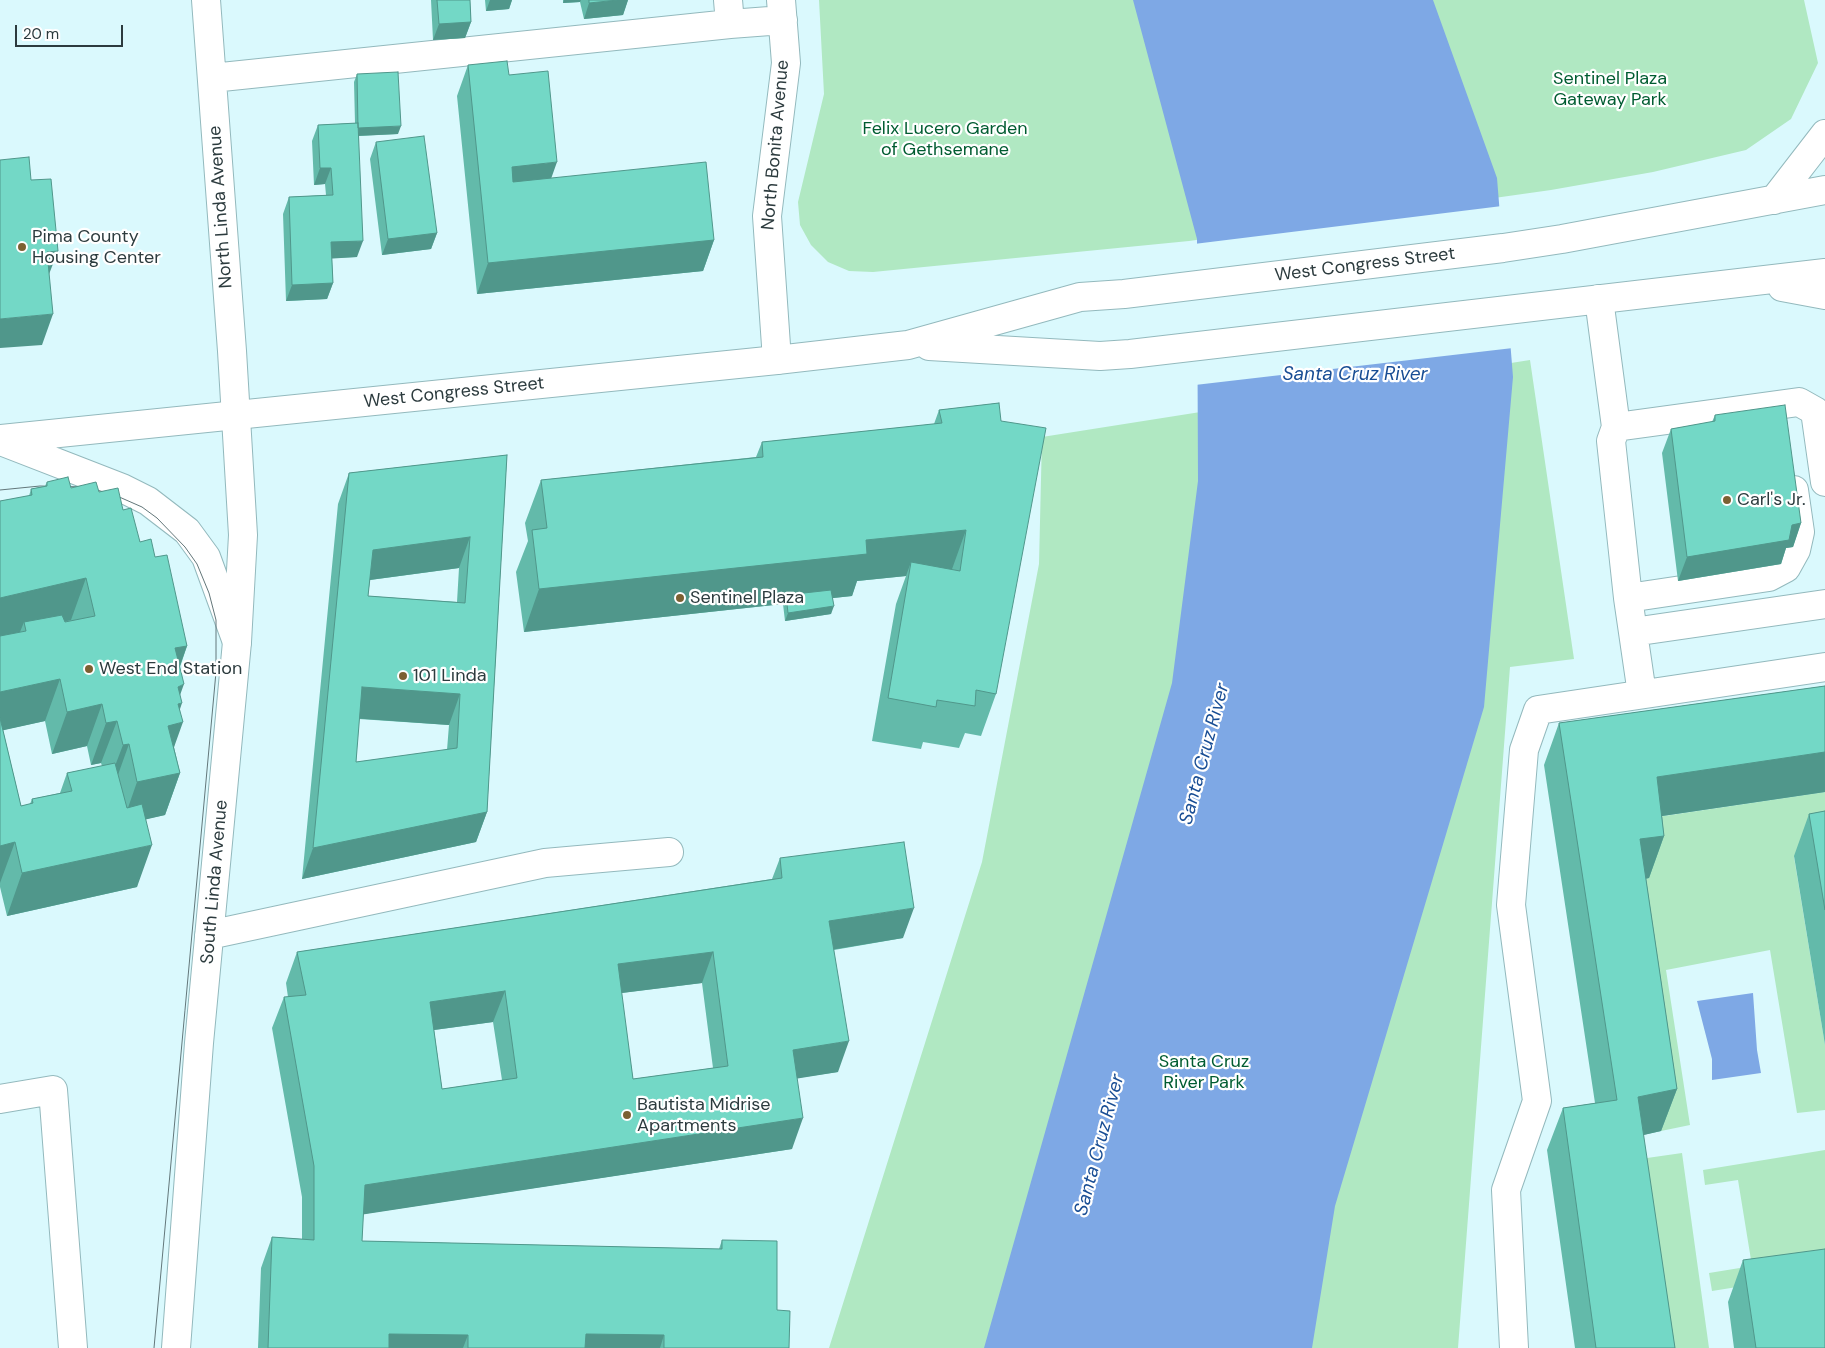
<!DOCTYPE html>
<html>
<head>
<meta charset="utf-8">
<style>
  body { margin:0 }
  #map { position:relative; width:1825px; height:1348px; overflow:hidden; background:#daf9fd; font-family:"DM Sans",sans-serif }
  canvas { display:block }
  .scale { position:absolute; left:15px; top:25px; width:108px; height:22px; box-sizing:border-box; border:2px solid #2c3b3e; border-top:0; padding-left:6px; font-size:15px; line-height:18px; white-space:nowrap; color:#2c3b3e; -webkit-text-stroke:4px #fff; paint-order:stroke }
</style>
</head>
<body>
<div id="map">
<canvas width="1825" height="1348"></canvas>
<div class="scale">20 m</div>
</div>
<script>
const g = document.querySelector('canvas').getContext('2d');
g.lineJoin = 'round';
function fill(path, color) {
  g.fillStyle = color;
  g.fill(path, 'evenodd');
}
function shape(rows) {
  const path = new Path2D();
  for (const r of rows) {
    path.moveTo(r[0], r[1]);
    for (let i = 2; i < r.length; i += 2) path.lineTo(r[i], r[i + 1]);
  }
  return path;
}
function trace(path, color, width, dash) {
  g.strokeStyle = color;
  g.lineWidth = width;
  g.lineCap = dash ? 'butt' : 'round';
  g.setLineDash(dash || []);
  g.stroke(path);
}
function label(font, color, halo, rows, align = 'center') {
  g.font = font + ' "DM Sans",sans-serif';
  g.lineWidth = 4.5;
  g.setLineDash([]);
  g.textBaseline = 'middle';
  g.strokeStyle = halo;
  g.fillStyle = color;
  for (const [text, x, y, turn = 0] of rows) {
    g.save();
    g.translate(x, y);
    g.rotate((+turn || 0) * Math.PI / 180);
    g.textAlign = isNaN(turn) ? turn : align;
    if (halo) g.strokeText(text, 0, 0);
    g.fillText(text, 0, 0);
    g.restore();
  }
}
const green = shape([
  [819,0,1804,0,1818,63,1791,119,1746,150,1653,172,1551,190,1189,241,873,272,849,271,828,262,811,245,800,225,798,202,824,94],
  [1530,360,1574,659,1510,667,1458,1348,829,1348,982,862,1039,564,1042,437],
  [1825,792,1825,850,1794,857,1825,1045,1825,1110,1797,1113,1770,950,1666,970,1690,1125,1661,1131,1624,881,1644,819],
  [1825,1150,1825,1273,1712,1291,1709,1273,1752,1266,1738,1180,1705,1185,1703,1170],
  [1682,1153,1709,1348,1659,1348,1633,1160]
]);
const water = shape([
  [1133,0,1433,0,1497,178,1513,377,1484,707,1335,1206,1312,1348,984,1348,1172,683,1198,481,1197,239],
  [1753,993,1757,1050,1761,1073,1712,1080,1712,1059,1697,1001]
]);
const pier = shape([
  [1502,206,1513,348,1195,385,1194,244]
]);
const minor = shape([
  [728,0,730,24,783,20],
  [212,78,730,24],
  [1599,299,1616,427,1611,441,1628,598,1642,694],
  [777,360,767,216,786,63,781,0],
  [1616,427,1799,402,1815,411,1825,482],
  [1628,598,1769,577,1786,568,1796,550,1800,532,1794,490],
  [1633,632,1825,604],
  [209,935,545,863,669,852],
  [0,1099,53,1090,73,1348],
  [176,1348,199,1043,237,642,243,535,232,351,206,0],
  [1514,1348,1506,1190,1537,1101,1511,905,1524,750,1538,710,1825,667]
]);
const major = shape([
  [1774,200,1825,134],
  [1782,287,1825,295],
  [929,346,1100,356,1130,354,1825,273],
  [0,439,777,360,908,345,1080,297,1124,294,1503,248,1562,239,1825,190],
  [1,441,122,488,148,501,187,531,206,557,237,642]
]);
const tram = shape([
  [0,490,40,486,87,487,117,496,142,507,157,518,185,547,197,564,209,593,216,620,216,672,154,1348]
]);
const wall = shape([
  [431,0,470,0,471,22,465,38,433,40],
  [485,0,512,0,509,9,486,11],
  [563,0,628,0,623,15,584,19,580,2,563,3],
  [468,65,509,75,551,178,714,240,703,271,477,294,457,96],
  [357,74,398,134,359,136,357,257,332,258,333,283,327,299,286,301,283,214,289,197,326,195,325,184,314,185,312,141,318,125,355,123,354,82],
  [376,142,437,233,431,249,382,255,370,159],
  [999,403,996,694,981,736,965,733,959,748,923,742,921,749,872,741,896,604,906,576,857,581,852,596,833,598,831,614,785,621,783,604,524,632,516,572,528,541,525,523,541,480,756,457,762,442,934,424,939,410],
  [1715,415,1801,523,1793,547,1786,548,1781,564,1678,581,1662,453,1671,429,1712,422],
  [507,455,487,812,476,842,302,879,338,504,349,473],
  [459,568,457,602,368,596,370,580],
  [359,719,449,725,447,750,356,762],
  [47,482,71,488,99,492,123,510,140,542,155,557,187,646,180,667,180,710,174,747,180,773,165,815,146,819,137,887,7,916,0,887,0,501,29,496,31,489,45,486],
  [45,721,52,754,87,746,91,765,101,763,102,766,67,773,60,793,32,799,30,804,21,806,3,730],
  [1825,686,1825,792,1662,816,1664,836,1649,878,1646,879,1677,1089,1661,1131,1643,1135,1675,1348,1575,1348,1547,1150,1563,1108,1595,1103,1544,765,1559,723],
  [1825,811,1825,1045,1794,856,1809,814],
  [780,858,903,938,834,950,838,1072,797,1078,792,1149,363,1214,362,1241,719,1249,722,1240,777,1310,789,1348,258,1348,261,1268,272,1237,302,1239,302,1197,272,1028,284,997,288,997,286,983,297,952,772,879],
  [702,983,713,1068,633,1079,621,993],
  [493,1022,502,1080,442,1089,434,1030],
  [1743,1260,1825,1348,1734,1348,1728,1302]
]);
const shadedWall = shape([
  [490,0,512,0,509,9,486,11],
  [564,0,581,0,580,2,563,3],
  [618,0,628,0,623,15,584,19,589,3],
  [471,22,465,38,433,40,439,24],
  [401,126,398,134,355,136,358,128],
  [557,162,546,193,500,197,512,167],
  [320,168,331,168,325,184,314,185],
  [437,233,431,249,382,255,388,239],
  [714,240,703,271,477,294,488,263],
  [363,241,357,257,325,259,331,242],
  [58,251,46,282,47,252],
  [333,283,327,299,286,301,292,285],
  [53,314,42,345,0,348,0,319],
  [1801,523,1793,547,1786,548,1781,564,1678,581,1687,557,1792,525],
  [966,530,951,572,911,562,906,576,857,581,852,596,787,603,786,595,783,604,524,632,539,589,866,540],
  [470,537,459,568,362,581,373,550],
  [86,578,71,620,26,631,24,622,20,632,0,637,0,598],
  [834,606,831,614,785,621,788,613],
  [187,646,172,688,175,648],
  [60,679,45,721,0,731,0,692],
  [184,684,169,726,178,704,182,703,175,724,183,722,168,764,153,768,178,687],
  [362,687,460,694,449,725,351,718],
  [102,704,87,746,52,754,67,712],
  [117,721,101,763,91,765,106,723],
  [129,744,114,786,107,787,123,745],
  [1825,752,1825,792,1642,819,1657,777],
  [180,773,165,815,122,825,137,782],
  [487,812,476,842,302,879,313,848],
  [1664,836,1649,878,1624,881,1640,839],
  [15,842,0,883,0,846],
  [152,845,137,887,7,916,22,873],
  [914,908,903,938,818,952,829,921],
  [713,952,702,983,606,995,618,964],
  [505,991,493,1022,419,1032,430,1002],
  [849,1041,838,1072,782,1081,793,1050],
  [1677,1089,1661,1131,1622,1140,1638,1097],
  [803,1118,792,1149,353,1216,365,1185],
  [389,1334,468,1335,463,1348,384,1348],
  [586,1334,664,1335,660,1348,580,1348]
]);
const building = shape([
  [437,0,470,0,471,22,439,24,437,0],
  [589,0,618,0,589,3,589,0],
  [507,61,509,75,548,71,557,162,512,167,513,182,706,162,714,240,488,263,468,65,507,61],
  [398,72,401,126,358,128,357,74,398,72],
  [358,123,363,241,331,242,333,283,292,285,289,197,333,195,331,168,320,168,318,125,358,123],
  [424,136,437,233,388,239,376,142,424,136],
  [29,157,31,180,51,179,58,251,47,252,53,314,0,319,0,160,29,157],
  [999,403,1001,421,1046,428,996,694,976,690,975,706,937,700,936,707,888,698,911,562,960,571,966,530,866,540,867,554,539,589,532,530,547,528,541,480,763,457,762,442,942,423,939,410,999,403],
  [1785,405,1801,523,1792,525,1789,540,1687,557,1671,429,1715,421,1715,415,1785,405],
  [507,455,487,812,313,848,349,473,507,455],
  [470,537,465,603,368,596,373,550,470,537],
  [362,687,460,694,457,748,356,762,362,687],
  [68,477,71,488,96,482,99,492,118,488,123,510,131,508,140,542,151,539,155,557,167,555,187,646,175,648,184,684,178,687,182,703,178,704,183,722,168,726,180,773,137,782,129,744,123,745,117,721,106,723,102,704,67,712,60,679,0,692,0,636,26,631,24,622,62,615,65,622,95,616,86,578,0,598,0,501,32,495,31,489,47,486,47,482,68,477],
  [831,590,834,606,788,613,786,595,831,590],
  [1825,686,1825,752,1657,777,1664,836,1640,839,1677,1089,1638,1097,1675,1348,1596,1348,1563,1108,1617,1100,1559,723,1825,686],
  [0,718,21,806,33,803,32,799,72,791,67,773,115,763,127,808,142,804,152,845,22,873,15,842,0,846,0,718],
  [1825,811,1825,910,1809,814,1825,811],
  [904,842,914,908,829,921,849,1041,793,1050,803,1118,365,1185,362,1241,722,1249,722,1240,777,1241,777,1310,790,1311,789,1348,664,1348,664,1335,586,1334,585,1348,468,1348,468,1335,389,1334,389,1348,268,1348,272,1237,314,1240,314,1166,284,997,306,995,297,952,782,878,780,858,904,842],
  [713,952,728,1066,633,1079,618,964,713,952],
  [505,991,517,1078,442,1089,430,1002,505,991],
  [1825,1249,1825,1348,1756,1348,1743,1260,1825,1249]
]);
const markers = [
  [22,247,5,"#7c6032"],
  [1727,500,5,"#7c6032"],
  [680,598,5,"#7c6032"],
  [89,669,5,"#7c6032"],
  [403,676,5,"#7c6032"],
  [627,1115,5,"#7c6032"]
];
const parkNames = [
  ["Sentinel Plaza",1610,79],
  ["Gateway Park",1610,100],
  ["Felix Lucero Garden",945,129],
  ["of Gethsemane",945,150],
  ["Santa Cruz",1204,1062],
  ["River Park",1204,1083]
];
const streetNames = [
  ["North Bonita Avenue",776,145,-85],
  ["North Linda Avenue",221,207,-94],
  ["West Congress Street",1365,265,-7],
  ["West Congress Street",454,393,-6],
  ["South Linda Avenue",215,882,-85]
];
const poiNames = [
  ["Pima County",32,237],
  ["Housing Center",32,258],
  ["Carl's Jr.",1737,500],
  ["Sentinel Plaza",690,598],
  ["West End Station",99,669],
  ["101 Linda",413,676],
  ["Bautista Midrise",637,1105],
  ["Apartments",637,1126]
];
const waterNames = [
  ["Santa Cruz River",1355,375],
  ["Santa Cruz River",1205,754,-75],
  ["Santa Cruz River",1100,1145,-75]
];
fill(green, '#b0e8c2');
fill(water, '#7ea8e5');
fill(pier, '#daf9fd');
trace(minor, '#93b9bd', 30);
trace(major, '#93b9bd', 30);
trace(minor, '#fff', 28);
trace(major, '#fff', 28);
trace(tram, '#63777a', 1);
fill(wall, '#63baaa');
fill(shadedWall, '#50978b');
fill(building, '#73d8c6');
trace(building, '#50978b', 1);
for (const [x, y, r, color] of markers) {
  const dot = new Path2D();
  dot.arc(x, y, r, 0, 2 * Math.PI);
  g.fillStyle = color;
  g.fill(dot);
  trace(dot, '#fff', 2);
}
label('18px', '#005c31', '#fff', parkNames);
label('18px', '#2c3b3e', '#fff', streetNames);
label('18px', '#2c3b3e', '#fff', poiNames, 'left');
label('italic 19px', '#184d94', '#fff', waterNames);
</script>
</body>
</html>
